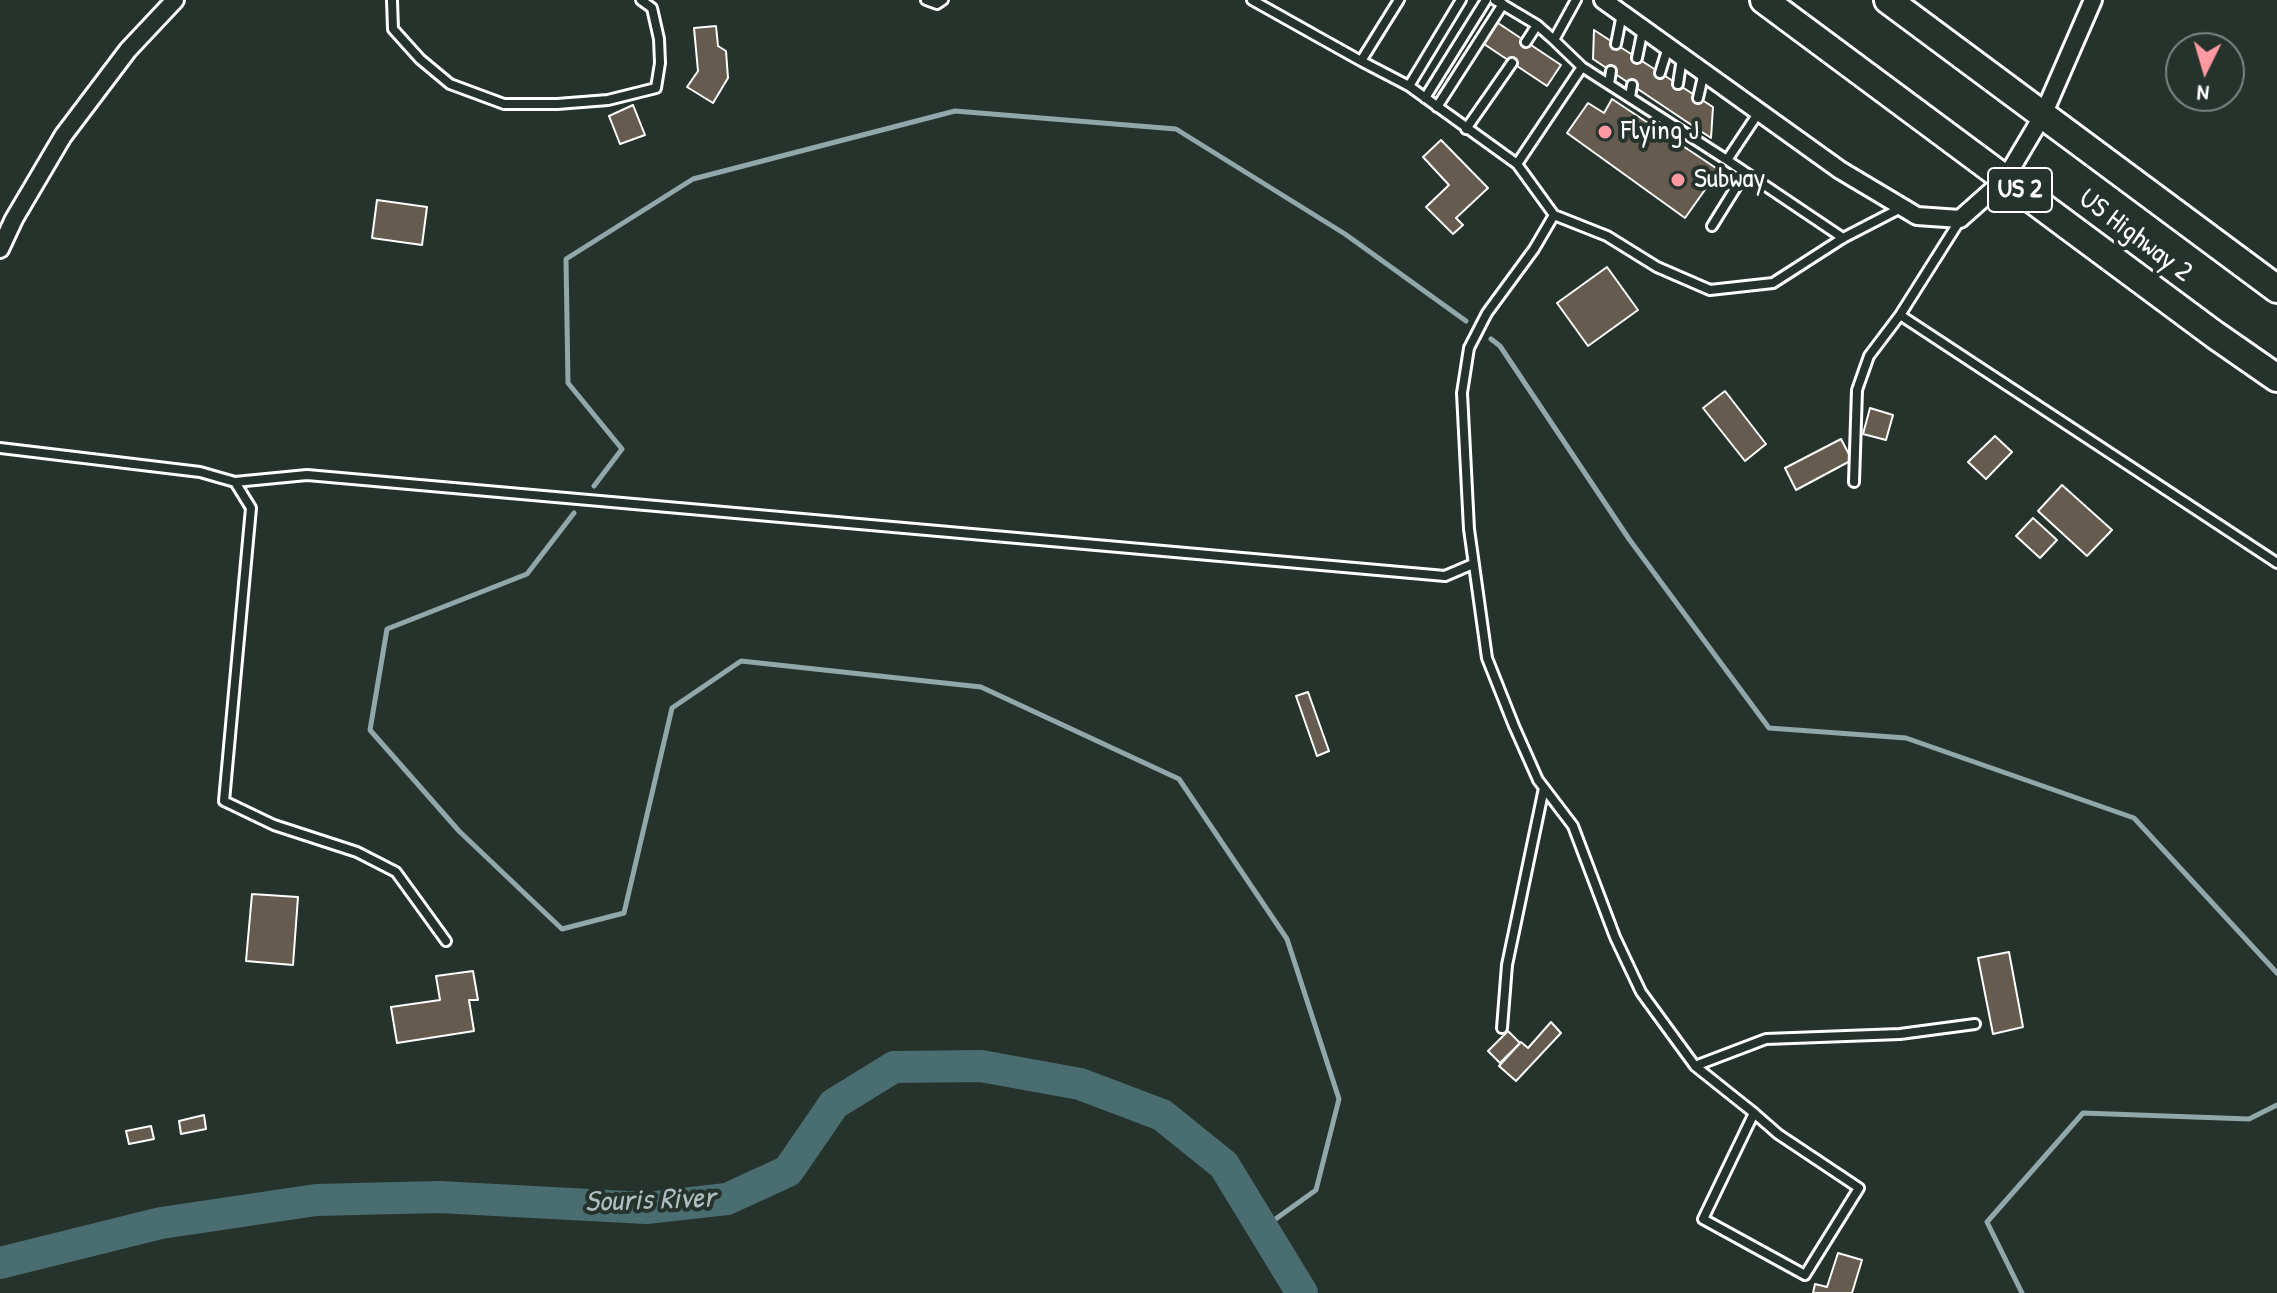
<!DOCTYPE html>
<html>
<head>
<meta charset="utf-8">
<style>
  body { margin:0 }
  #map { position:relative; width:2277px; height:1293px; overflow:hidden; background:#26332d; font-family:"Patrick Hand",sans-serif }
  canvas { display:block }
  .north { position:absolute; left:2165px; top:32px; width:80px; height:80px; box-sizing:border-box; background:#26332d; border:2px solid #7d8581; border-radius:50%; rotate:185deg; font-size:22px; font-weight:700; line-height:32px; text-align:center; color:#fff }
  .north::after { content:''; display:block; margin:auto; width:28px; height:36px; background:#ff9aa2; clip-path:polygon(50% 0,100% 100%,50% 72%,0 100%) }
</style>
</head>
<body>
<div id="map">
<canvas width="2277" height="1293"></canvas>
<div class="north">N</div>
</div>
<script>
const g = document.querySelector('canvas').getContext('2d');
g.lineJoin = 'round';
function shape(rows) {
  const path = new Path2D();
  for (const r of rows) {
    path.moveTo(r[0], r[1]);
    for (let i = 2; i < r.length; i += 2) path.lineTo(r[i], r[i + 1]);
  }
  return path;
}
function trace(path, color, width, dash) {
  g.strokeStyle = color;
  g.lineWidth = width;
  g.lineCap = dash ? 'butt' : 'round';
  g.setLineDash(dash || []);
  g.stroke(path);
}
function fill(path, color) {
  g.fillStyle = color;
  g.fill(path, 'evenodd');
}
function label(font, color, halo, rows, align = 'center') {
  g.font = font + ' "Patrick Hand",sans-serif';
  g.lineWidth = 8;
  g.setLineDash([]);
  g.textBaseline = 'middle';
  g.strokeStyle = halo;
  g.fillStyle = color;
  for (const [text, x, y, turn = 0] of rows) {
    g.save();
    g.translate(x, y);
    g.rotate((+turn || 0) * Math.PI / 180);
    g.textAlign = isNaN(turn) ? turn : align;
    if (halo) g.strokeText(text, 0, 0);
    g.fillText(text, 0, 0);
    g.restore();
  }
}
const stream = shape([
  [1491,339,1500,346,1629,539,1769,728,1906,738,2134,818,2277,973],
  [594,486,622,449,568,383,566,259,693,179,955,111,1176,129,1345,234,1466,321],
  [574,513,527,574,387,629,370,730,459,831,562,929,624,913,672,708,741,661,981,687,1179,779,1287,939,1339,1099,1316,1190,1263,1228],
  [2022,1293,1987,1222,2083,1113,2249,1119,2277,1105]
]);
const river = shape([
  [0,1263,161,1223,316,1200,439,1197,646,1208,727,1199,788,1171,834,1104,894,1067,981,1066,1080,1084,1162,1115,1224,1165,1302,1293]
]);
const building = shape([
  [1495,21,1561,65,1547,86,1481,42,1495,21],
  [716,26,718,46,726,51,728,78,713,103,687,87,698,71,694,28,716,26],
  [1594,30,1713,107,1711,138,1593,59,1594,30],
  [1612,99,1719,170,1685,218,1567,133,1588,103,1604,113,1612,99],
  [633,105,645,135,620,144,609,116,633,105],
  [1441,140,1488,188,1456,218,1463,225,1453,234,1426,207,1449,185,1423,157,1441,140],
  [377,200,427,207,422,245,372,238,377,200],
  [1607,267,1638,310,1588,346,1557,303,1607,267],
  [1725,391,1766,444,1745,461,1703,408,1725,391],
  [1870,408,1893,415,1886,440,1863,434,1870,408],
  [1995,436,2012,452,1986,479,1968,462,1995,436],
  [1841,439,1852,460,1796,490,1785,468,1841,439],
  [2062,485,2112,530,2087,556,2038,511,2062,485],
  [2033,518,2057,540,2040,558,2016,536,2033,518],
  [1308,692,1329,751,1317,756,1296,696,1308,692],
  [252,894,298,897,293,965,246,961,252,894],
  [2009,952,2023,1027,1993,1034,1978,958,2009,952],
  [473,971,478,1000,469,1000,474,1031,397,1043,391,1007,440,1000,436,976,473,971],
  [1551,1022,1561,1033,1516,1081,1499,1066,1521,1042,1528,1048,1551,1022],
  [1508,1031,1520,1043,1500,1063,1488,1051,1508,1031],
  [204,1115,206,1129,181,1134,179,1121,204,1115],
  [151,1126,154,1139,129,1144,126,1131,151,1126],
  [1838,1253,1862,1260,1852,1293,1813,1293,1815,1284,1827,1287,1838,1253]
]);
const service = shape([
  [392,0,393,29,420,59,450,84,504,104,557,104,608,100,656,88,660,63,659,39,652,8,641,0],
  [926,0,937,4,943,0],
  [1252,0,1361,61,1399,0],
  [1495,0,1537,25,1554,40],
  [1576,0,1554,40,1582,67,1727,160,1759,112],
  [1526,42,1537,25],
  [1616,44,1622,14],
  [1637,58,1643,29],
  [1361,61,1409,86,1461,0],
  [1660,73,1668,47],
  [1609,84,1611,71],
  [1678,84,1682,58],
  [1409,86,1517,164],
  [1630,97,1632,85],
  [1425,98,1486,0],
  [1698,98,1704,72],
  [1437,107,1503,4],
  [1466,129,1512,63],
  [1727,160,1843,238],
  [1901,208,1843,238,1773,283,1710,290,1657,267,1607,236,1554,215,1534,249,1487,313,1469,348,1462,393,1469,529,1487,658,1514,726,1538,780,1573,826,1615,937,1641,992,1695,1066,1766,1039,1900,1034,1975,1024],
  [1554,215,1517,164,1582,67],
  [1712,226,1745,173],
  [1900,315,2277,563],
  [0,448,200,472,235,482,251,508,224,801,274,825,357,852,396,872,446,941],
  [235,482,307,475,1445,576,1473,564],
  [1854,482,1857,390,1869,356,1900,315,1960,220],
  [1502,1028,1507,965,1544,788],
  [1695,1066,1754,1113,1778,1134,1859,1188,1805,1275,1703,1219,1754,1113]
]);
const minor = shape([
  [1603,0,1840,170,1917,216,1960,219,2005,179,2043,115,2093,0],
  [0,249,14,219,63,136,128,50,175,0]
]);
const trunk = shape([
  [1764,0,2215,335,2277,378],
  [1888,0,2277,289]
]);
const markers = [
  [1605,132,8,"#ff9aa2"],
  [1678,180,8,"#ff9aa2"]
];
const shields = [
  [2020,190,64]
];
const shieldNames = [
  ["US 2",2020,190]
];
const poiNames = [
  ["Flying J",1621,132],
  ["Subway",1694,180]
];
const streetNames = [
  ["US Highway 2",2135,236,37]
];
const waterNames = [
  ["Souris River",650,1201,-2]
];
trace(stream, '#92a7a9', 5);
trace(river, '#4a6d70', 32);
fill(building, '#655c4f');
trace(building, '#fff', 2);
trace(service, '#fff', 14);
trace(minor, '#fff', 22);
trace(trunk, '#fff', 32);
trace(service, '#26332d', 8);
trace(minor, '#26332d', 16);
trace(trunk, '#26332d', 26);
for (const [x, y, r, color] of markers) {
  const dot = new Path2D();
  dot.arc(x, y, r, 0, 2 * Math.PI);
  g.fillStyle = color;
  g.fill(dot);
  trace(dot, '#26332d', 3);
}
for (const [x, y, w] of shields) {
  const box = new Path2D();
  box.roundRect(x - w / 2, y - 22, w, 44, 6);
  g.fillStyle = '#26332d';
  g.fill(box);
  trace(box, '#fff', 2);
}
label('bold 26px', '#fff', null, shieldNames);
label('28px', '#fff', '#26332d', poiNames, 'left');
label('28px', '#fff', '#26332d', streetNames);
label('italic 30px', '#aebdbf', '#26332d', waterNames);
</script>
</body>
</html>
